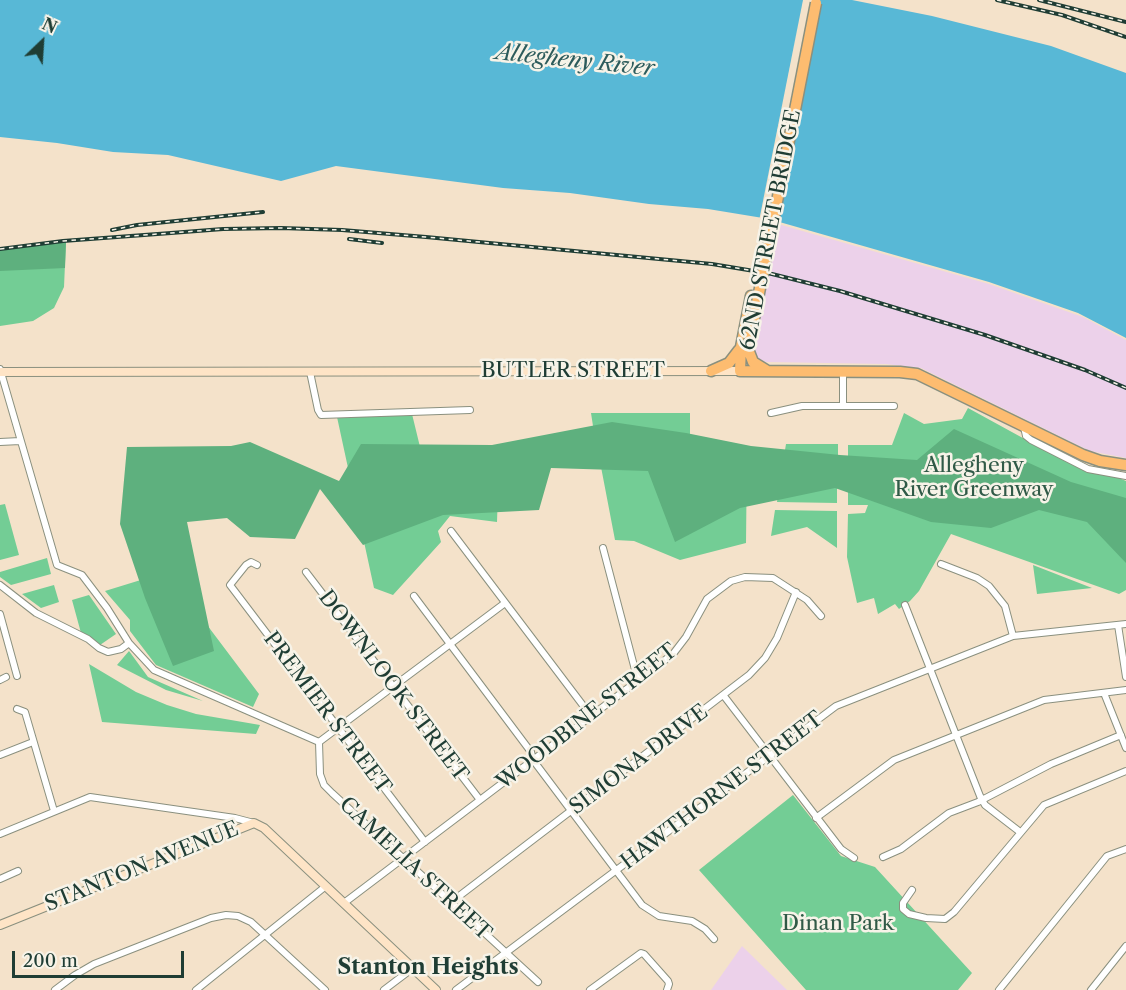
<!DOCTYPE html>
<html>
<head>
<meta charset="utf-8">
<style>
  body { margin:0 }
  #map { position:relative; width:1126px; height:990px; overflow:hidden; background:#f4e2ca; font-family:"Libre Caslon Text",serif }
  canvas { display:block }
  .north { position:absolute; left:12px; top:12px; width:60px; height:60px; -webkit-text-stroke:4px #f7f3e8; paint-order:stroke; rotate:25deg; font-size:16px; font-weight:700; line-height:24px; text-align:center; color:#1f3d34 }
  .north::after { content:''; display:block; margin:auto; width:21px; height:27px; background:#1f3d34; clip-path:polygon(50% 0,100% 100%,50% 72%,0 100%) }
  .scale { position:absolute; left:12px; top:951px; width:172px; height:27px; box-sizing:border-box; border:3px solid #1f3d34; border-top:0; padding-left:8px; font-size:18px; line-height:21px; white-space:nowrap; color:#1f3d34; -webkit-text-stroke:4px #f7f3e8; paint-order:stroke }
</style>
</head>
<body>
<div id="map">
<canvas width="1126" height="990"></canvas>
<div class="north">N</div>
<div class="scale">200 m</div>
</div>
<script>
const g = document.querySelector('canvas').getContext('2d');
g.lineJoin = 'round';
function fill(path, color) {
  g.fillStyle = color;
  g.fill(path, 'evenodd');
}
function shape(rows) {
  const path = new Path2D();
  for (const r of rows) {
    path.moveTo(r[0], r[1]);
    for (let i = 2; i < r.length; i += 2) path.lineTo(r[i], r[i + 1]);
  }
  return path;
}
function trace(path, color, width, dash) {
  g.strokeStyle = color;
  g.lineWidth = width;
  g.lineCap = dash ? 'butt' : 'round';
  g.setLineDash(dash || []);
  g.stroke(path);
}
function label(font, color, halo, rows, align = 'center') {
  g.font = font + ' "Libre Caslon Text",serif';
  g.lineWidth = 5;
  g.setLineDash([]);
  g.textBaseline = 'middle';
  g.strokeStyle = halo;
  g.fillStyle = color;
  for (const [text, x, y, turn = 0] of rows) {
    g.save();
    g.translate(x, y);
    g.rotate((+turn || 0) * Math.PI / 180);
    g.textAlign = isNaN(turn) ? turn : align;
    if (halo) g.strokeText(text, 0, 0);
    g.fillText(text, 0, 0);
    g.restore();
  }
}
const built = shape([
  [778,224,989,284,1083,317,1126,340,1126,458,1090,451,921,368,886,364,766,362,759,359,755,353,754,344],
  [742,946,787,990,711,990]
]);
const green = shape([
  [66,241,64,287,54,308,33,321,0,326,0,249],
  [968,408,1052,454,1097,474,1119,478,1126,481,1126,590,1119,594,951,534,919,591,910,601,899,609,895,604,878,614,874,598,857,603,847,557,848,514,865,513,868,505,848,505,848,445,892,445,904,413,924,424,962,419],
  [591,413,690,413,690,438,595,439],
  [412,414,421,451,498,491,497,522,450,516,438,531,441,542,393,595,374,588,337,417],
  [786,444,838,444,838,470,782,469],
  [597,446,747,447,746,543,680,560,634,541,615,540],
  [780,477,837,477,837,503,777,502],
  [5,504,19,555,0,560,0,505],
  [775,510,837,511,837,548,807,527,771,536],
  [47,558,51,574,11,585,0,577,0,572],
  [1033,565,1092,588,1037,594],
  [157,575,192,605,259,694,253,707,156,665,130,631,130,620,105,591],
  [54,585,59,602,41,608,22,594],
  [89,595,116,634,100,645,81,633,72,600],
  [129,651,148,677,203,701,166,690,117,665],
  [89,664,136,692,167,705,196,714,260,725,256,734,102,722],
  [793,795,841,856,875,867,972,973,958,990,806,990,699,870]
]);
const forest = shape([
  [66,241,65,268,0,271,0,249],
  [612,422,686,433,751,446,840,455,917,460,954,429,1071,482,1126,498,1126,563,1087,522,1039,510,991,528,931,522,835,488,740,508,675,542,648,471,551,468,539,510,443,515,363,545,320,489,295,539,250,537,227,518,187,522,214,651,173,666,145,598,120,524,127,447,231,446,250,442,339,481,361,444,492,445]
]);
const water = shape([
  [0,0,852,0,932,16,1051,46,1126,73,1126,338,1078,313,989,282,769,219,708,209,649,204,570,193,503,188,336,166,281,181,168,155,113,152,57,143,0,137]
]);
const pier = shape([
  [803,0,820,0,777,224,759,221]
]);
const street = shape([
  [0,369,57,565,82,575,107,608,129,643,154,670,319,742],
  [843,371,843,406],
  [310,372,318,410,321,415,470,410],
  [771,413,802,406,894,406],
  [1024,427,1026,436,1031,440,1088,469,1126,476],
  [0,442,20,441],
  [451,531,591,716],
  [603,548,638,681],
  [941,564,977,578,989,586,1005,606,1013,636],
  [257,565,251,562,246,565,230,585,425,842],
  [306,572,480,800],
  [0,585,36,613,88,639,99,648,108,652,121,649,129,643],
  [414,596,531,752,533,760,642,905,659,916,692,921,705,929,714,939],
  [905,605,980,796,985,805,1020,832],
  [0,614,17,676],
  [1118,625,1126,677],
  [0,680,6,677],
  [1104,693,1126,748],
  [724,696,841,849,854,858],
  [17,709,25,712,54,811],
  [319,742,320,774,324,785,332,793,538,982],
  [319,742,505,603],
  [0,755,33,742],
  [816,818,894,760,1044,700,1126,690],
  [0,834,90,797,235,818,254,823],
  [883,857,901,849,949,813,978,802,1051,764,1121,735],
  [0,879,18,871],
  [912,890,903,903,903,909,909,914,926,918,945,919,954,912,1044,805,1126,771],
  [344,903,673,654,686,637,707,599,731,581,745,577,773,578,807,600,821,616],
  [450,903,749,675,765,658,777,638,796,592],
  [55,990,75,975,94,964,211,918,226,915,238,916,251,922,325,990],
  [196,990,326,886],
  [384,990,413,968],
  [456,990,836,706,1013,636,1126,624],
  [590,990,641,953,644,954,668,981,669,984,667,990],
  [999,990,1107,856,1126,849],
  [1091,990,1126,946]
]);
const secondary = shape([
  [0,372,740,371],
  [0,925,254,823,264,828,436,990]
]);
const highway = shape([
  [748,349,753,362,766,370],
  [711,371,729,363,739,350],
  [740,371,900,372,917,374,1083,455,1100,461,1126,465],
  [740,371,741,347,751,296]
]);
const rail = shape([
  [997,0,1062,15,1126,37],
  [1039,0,1126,22],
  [112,230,137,225,263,212],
  [349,239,382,243],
  [0,249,63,241,171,233,223,229,281,228,342,230,426,237,712,264,772,274,840,291,985,335,1085,370,1126,388]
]);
const highwayBridge = shape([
  [748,349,816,3]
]);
const streetNames = [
  ["62ND STREET BRIDGE",771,230,-79],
  ["BUTLER STREET",573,371],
  ["DOWNLOOK STREET",393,686,53],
  ["PREMIER STREET",327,713,53],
  ["WOODBINE STREET",587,717,-38],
  ["SIMONA DRIVE",639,760,-37],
  ["HAWTHORNE STREET",722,791,-37],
  ["STANTON AVENUE",142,867,-22],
  ["CAMELIA STREET",415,869,43]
];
const parkNames = [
  ["Allegheny",974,466],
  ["River Greenway",974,490],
  ["Dinan Park",838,924]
];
const waterNames = [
  ["Allegheny River",575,61,6]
];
const neighbourhoodNames = [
  ["Stanton Heights",428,968]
];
fill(built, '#ecd1ea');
fill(green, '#73cd95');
fill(forest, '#5eb07e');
fill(water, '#58b8d6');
fill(pier, '#f4e2ca');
trace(street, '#8a907f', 8);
trace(secondary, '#8a907f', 10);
trace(highway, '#8a907f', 13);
trace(street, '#fff', 6);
trace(secondary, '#fee4c6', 8);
trace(highway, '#fdbc70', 10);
trace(rail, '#1f3d34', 4);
trace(rail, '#f7f3e8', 1.5, [4.5]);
trace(highwayBridge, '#8a907f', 13, []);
trace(highwayBridge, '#fdbc70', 10);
label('21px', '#1f3d34', '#f7f3e8', streetNames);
label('21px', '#305a47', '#f7f3e8', parkNames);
label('italic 22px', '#2d5c5c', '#f7f3e8', waterNames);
label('bold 22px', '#1f3d34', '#f7f3e8', neighbourhoodNames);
</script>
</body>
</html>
